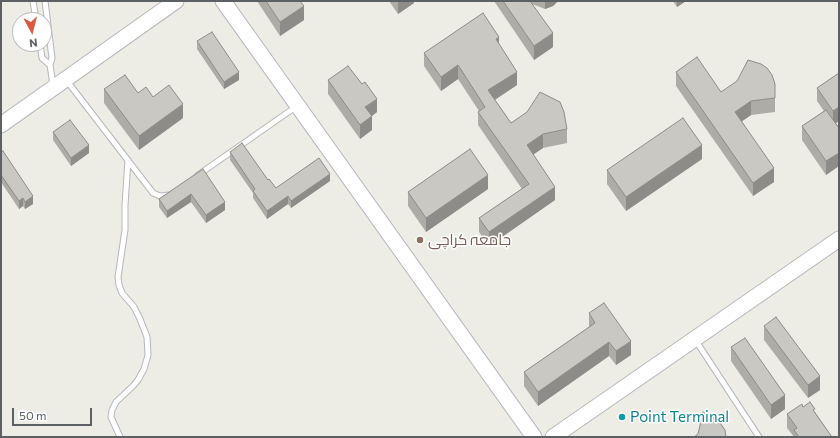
<!DOCTYPE html>
<html>
<head>
<meta charset="utf-8">
<style>
  body { margin:0 }
  #map { position:relative; width:840px; height:438px; overflow:hidden; background:#eeede5; font-family:Commissioner,sans-serif }
  canvas { display:block }
  .frame { position:absolute; inset:0; border:2px solid #5d6064; pointer-events:none }
  .north { position:absolute; left:12px; top:12px; width:40px; height:40px; box-sizing:border-box; background:#fff; border:1px solid #bebfc1; border-radius:50%; rotate:173deg; font-size:11px; font-weight:700; line-height:16px; text-align:center; color:#5d6064 }
  .north::after { content:''; display:block; margin:auto; width:14px; height:18px; background:#d95941; clip-path:polygon(50% 0,100% 100%,50% 72%,0 100%) }
  .scale { position:absolute; left:12px; top:408px; width:80px; height:18px; box-sizing:border-box; border:2px solid #5d6064; border-top:0; padding-left:5px; font-size:12px; line-height:14px; white-space:nowrap; color:#5d6064; -webkit-text-stroke:3px #fff; paint-order:stroke }
</style>
</head>
<body>
<div id="map">
<canvas width="840" height="438"></canvas>
<div class="frame"></div>
<div class="north">N</div>
<div class="scale">50 m</div>
</div>
<script>
const g = document.querySelector('canvas').getContext('2d');
g.lineJoin = 'round';
function shape(rows) {
  const path = new Path2D();
  for (const r of rows) {
    path.moveTo(r[0], r[1]);
    for (let i = 2; i < r.length; i += 2) path.lineTo(r[i], r[i + 1]);
  }
  return path;
}
function trace(path, color, width, dash) {
  g.strokeStyle = color;
  g.lineWidth = width;
  g.lineCap = dash ? 'butt' : 'round';
  g.setLineDash(dash || []);
  g.stroke(path);
}
function fill(path, color) {
  g.fillStyle = color;
  g.fill(path, 'evenodd');
}
function label(font, color, halo, rows, align = 'center') {
  g.font = font + ' Commissioner,Cairo,sans-serif';
  g.lineWidth = 3;
  g.setLineDash([]);
  g.textBaseline = 'middle';
  g.strokeStyle = halo;
  g.fillStyle = color;
  for (const [text, x, y, turn = 0] of rows) {
    g.save();
    g.translate(x, y);
    g.rotate((+turn || 0) * Math.PI / 180);
    g.textAlign = isNaN(turn) ? turn : align;
    if (halo) g.strokeText(text, 0, 0);
    g.fillText(text, 0, 0);
    g.restore();
  }
}
const lane = shape([
  [33,1,36,20],
  [45,1,52,58,50,65,53,85],
  [40,44,42,58,50,65],
  [67,81,153,193,160,196,169,195],
  [198,175,297,106],
  [696,341,759,437],
  [120,437,111,417,112,410,116,402,133,386,138,380,144,369,148,355,147,337,140,319,134,307,122,293,119,285,118,277,125,230,125,205,128,160]
]);
const secondary = shape([
  [223,1,534,437],
  [1,125,176,1],
  [553,437,839,239]
]);
const wall = shape([
  [257,1,300,1,304,20,280,36],
  [389,1,414,1,414,3,398,14],
  [494,1,530,1,532,3,532,1,558,1,553,6,545,9,532,4,553,47,534,60],
  [673,1,686,1,677,7],
  [197,41,239,80,224,89,197,49],
  [499,44,517,85,495,100,511,123,567,129,567,143,543,148,533,154,555,200,489,246,479,232,479,218,522,189,478,125,478,112,479,111,458,79,441,91,424,66,424,53],
  [676,72,721,92,775,84,775,112,751,115,742,121,774,182,753,196,676,86],
  [839,73,839,121,836,123,839,128,839,166,826,175,802,140,802,126,824,111,817,101,817,88],
  [328,80,377,112,372,116,372,130,360,139,328,94],
  [104,89,138,93,153,97,183,118,139,150,104,103],
  [53,132,89,153,71,166,53,140],
  [1,152,33,204,25,209,23,206,19,209,1,182],
  [230,152,268,180,276,188,330,181,291,208,288,204,267,219,253,198,253,193,230,160],
  [702,159,626,211,607,184,607,170],
  [203,169,225,210,206,223,191,202,167,218,159,207,159,199],
  [488,189,426,232,408,206,408,192],
  [589,313,631,355,616,365,609,356,538,406,524,386,524,372,589,327],
  [764,326,820,390,808,398,764,340],
  [731,347,785,409,771,419,731,361],
  [803,407,815,412,832,437,794,437,787,428,787,414]
]);
const shadedWall = shape([
  [398,1,414,1,414,3,398,14],
  [545,1,558,1,553,6,545,9],
  [677,1,686,1,677,7],
  [304,6,304,20,280,36,280,22],
  [553,33,553,47,534,60,534,46],
  [499,37,499,51,496,39],
  [458,65,458,79,441,91,441,77],
  [239,72,239,80,224,89,224,82],
  [517,72,517,85,488,104,488,90],
  [377,99,377,112,365,121,365,107],
  [751,101,751,115,735,126,735,112],
  [183,104,183,118,139,150,139,136],
  [839,107,839,121,833,125,833,111],
  [372,116,372,130,360,139,360,125],
  [543,134,543,148,527,159,527,145],
  [89,145,89,153,71,166,71,158],
  [702,145,702,159,626,211,626,197],
  [839,153,839,166,826,175,826,161],
  [774,168,774,182,753,196,753,183],
  [330,174,330,181,291,208,291,201],
  [488,175,488,189,426,232,426,218],
  [555,187,555,200,489,246,489,232],
  [191,194,191,202,167,218,167,211],
  [33,196,33,204,25,209,25,202],
  [288,196,288,204,267,219,267,211],
  [23,198,23,206,19,209,19,201],
  [225,202,225,210,206,223,206,215],
  [631,341,631,355,616,365,616,351],
  [609,342,609,356,538,406,538,392],
  [820,376,820,390,808,398,808,385],
  [785,395,785,409,771,419,771,405]
]);
const building = shape([
  [266,1,300,1,304,6,280,22,266,1],
  [503,1,530,1,553,33,534,46,503,1],
  [483,13,499,37,496,39,517,72,488,90,511,123,527,112,540,92,560,102,564,112,567,129,543,134,527,145,555,187,489,232,479,218,529,184,478,112,485,107,458,65,441,77,424,53,483,13],
  [212,32,239,72,224,82,197,41,212,32],
  [697,57,721,92,737,81,748,60,761,64,767,68,772,75,775,84,775,98,751,101,735,112,774,168,753,183,676,72,697,57],
  [348,66,362,84,365,82,377,99,365,107,372,116,360,125,328,80,348,66],
  [839,73,839,107,833,111,817,88,839,73],
  [125,75,138,93,146,87,153,97,169,85,183,104,139,136,104,89,125,75],
  [826,110,839,128,839,153,826,161,802,126,826,110],
  [683,118,702,145,626,197,607,170,683,118],
  [70,120,89,145,71,158,53,132,70,120],
  [242,143,268,180,269,179,276,188,319,158,330,174,291,201,288,196,267,211,253,191,255,189,230,152,242,143],
  [470,149,488,175,426,218,408,192,470,149],
  [3,151,33,196,25,202,23,198,19,201,1,175,1,152,3,151],
  [203,169,225,202,206,215,191,194,167,211,159,199,203,169],
  [604,303,631,341,616,351,609,342,538,392,524,372,595,323,589,313,604,303],
  [776,317,820,376,808,385,764,326,776,317],
  [745,338,785,395,771,405,731,347,745,338],
  [810,402,815,409,813,410,832,437,799,437,794,430,797,428,787,414,802,404,803,407,810,402],
  [703,412,718,420,725,430,726,437,694,437,698,434,703,412]
]);
const markers = [
  [420,240,4,"#8d6e63"],
  [622,417,4,"#0f9aa8"]
];
const educationNames = [
  ["جامعہ کراچی",428,240]
];
const cultureNames = [
  ["Point Terminal",630,417]
];
trace(lane, '#b6b7bb', 7);
trace(secondary, '#b7b9be', 17);
trace(lane, '#fff', 5);
trace(secondary, '#fff', 15);
fill(wall, '#aeaca7');
fill(shadedWall, '#8d8c88');
fill(building, '#cac8c2');
trace(building, '#8d8c88', 1);
for (const [x, y, r, color] of markers) {
  const dot = new Path2D();
  dot.arc(x, y, r, 0, 2 * Math.PI);
  g.fillStyle = color;
  g.fill(dot);
  trace(dot, '#fff', 1.5);
}
label('15px', '#785e54', '#fff', educationNames, 'left');
label('15px', '#0d838f', '#fff', cultureNames, 'left');
</script>
</body>
</html>
